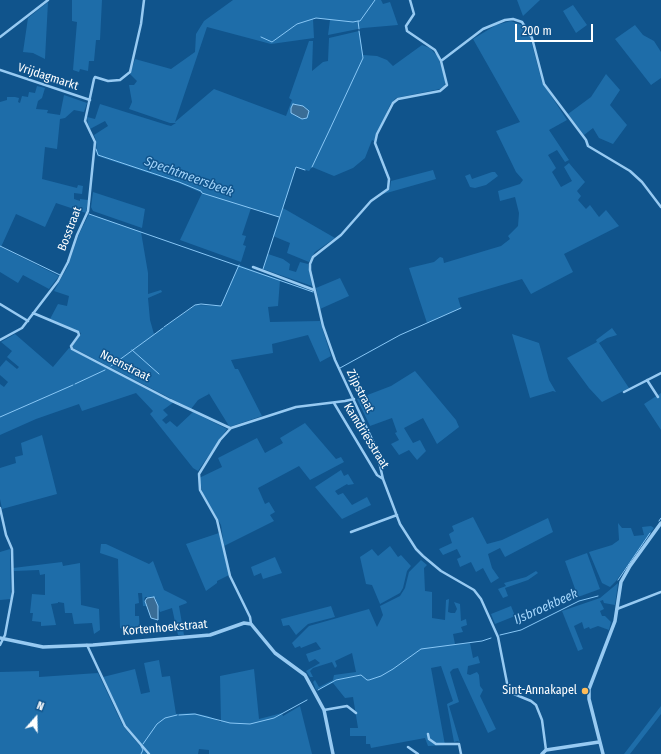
<!DOCTYPE html>
<html>
<head>
<meta charset="utf-8">
<style>
  body { margin:0 }
  #map { position:relative; width:661px; height:754px; overflow:hidden; background:#10548c; font-family:"Fira Sans Condensed",sans-serif }
  canvas { display:block }
  .north { position:absolute; left:16px; top:698px; width:40px; height:40px; -webkit-text-stroke:3px #10548c; paint-order:stroke; rotate:20deg; font-size:11px; font-weight:700; line-height:16px; text-align:center; color:#fff }
  .north::after { content:''; display:block; margin:auto; width:14px; height:18px; background:#fff; clip-path:polygon(50% 0,100% 100%,50% 72%,0 100%) }
  .scale { position:absolute; left:515px; top:24px; width:78px; height:18px; box-sizing:border-box; border:2px solid #fff; border-top:0; padding-left:5px; font-size:12px; line-height:14px; white-space:nowrap; color:#fff; -webkit-text-stroke:3px #10548c; paint-order:stroke }
</style>
</head>
<body>
<div id="map">
<canvas width="661" height="754"></canvas>
<div class="north">N</div>
<div class="scale">200 m</div>
</div>
<script>
const g = document.querySelector('canvas').getContext('2d');
g.lineJoin = 'round';
function fill(path, color) {
  g.fillStyle = color;
  g.fill(path, 'evenodd');
}
function shape(rows) {
  const path = new Path2D();
  for (const r of rows) {
    path.moveTo(r[0], r[1]);
    for (let i = 2; i < r.length; i += 2) path.lineTo(r[i], r[i + 1]);
  }
  return path;
}
function trace(path, color, width, dash) {
  g.strokeStyle = color;
  g.lineWidth = width;
  g.lineCap = dash ? 'butt' : 'round';
  g.setLineDash(dash || []);
  g.stroke(path);
}
function label(font, color, halo, rows, align = 'center') {
  g.font = font + ' "Fira Sans Condensed",sans-serif';
  g.lineWidth = 3;
  g.setLineDash([]);
  g.textBaseline = 'middle';
  g.strokeStyle = halo;
  g.fillStyle = color;
  for (const [text, x, y, turn = 0] of rows) {
    g.save();
    g.translate(x, y);
    g.rotate((+turn || 0) * Math.PI / 180);
    g.textAlign = isNaN(turn) ? turn : align;
    if (halo) g.strokeText(text, 0, 0);
    g.fillText(text, 0, 0);
    g.restore();
  }
}
const green = shape([
  [72,0,102,0,100,40,96,40,94,61,89,61,88,71,80,69,79,72,73,70,77,22,72,21],
  [233,0,381,0,383,4,390,2,398,25,363,28,328,35,330,20,318,18,313,19,314,38,271,44,207,27,175,122,214,89,286,116,292,100,289,98,309,41,313,41,312,71,323,62,328,61,329,38,359,31,363,55,377,56,387,60,393,66,422,45,430,48,438,57,446,81,444,86,440,89,396,98,390,105,374,141,372,140,365,158,353,168,334,176,312,167,309,171,296,167,283,208,335,238,315,252,309,262,287,253,290,243,273,236,279,217,251,208,242,235,246,236,243,245,246,246,241,262,180,240,202,193,179,183,97,156,96,140,94,135,108,126,105,121,90,129,88,124,87,117,95,119,100,104,167,125,171,126,176,123,170,123,129,109,132,102,129,85,134,85,137,81,130,74,135,59,171,69,195,52,196,34,204,21],
  [517,0,540,0,523,16],
  [48,2,45,59,33,53,23,52,28,18],
  [573,5,587,25,576,33,563,11],
  [511,21,524,26,530,37,542,82,567,120,549,130,569,160,565,162,557,150,548,155,556,168,552,172,561,187,572,181,564,167,569,163,585,182,577,191,581,196,578,200,586,209,590,205,599,217,606,210,619,226,564,254,573,272,531,294,522,279,458,298,461,308,427,323,409,268,434,262,440,257,443,258,444,263,501,246,510,239,508,236,518,226,519,213,515,197,500,201,498,191,520,184,523,180,516,172,496,131,520,122,473,39,496,25],
  [635,25,643,35,654,41,661,52,661,78,651,85,615,39],
  [606,74,620,90,610,105,627,125,613,144,599,138,593,128,584,135,568,114,591,97],
  [37,86,45,88,42,98,38,101,36,109,48,110,47,113,60,115,64,95,87,103,84,112,74,110,65,118,60,119,57,149,45,147,42,179,77,188,78,185,83,186,82,194,74,193,74,199,80,201,80,199,88,200,86,213,56,203,45,227,16,214,1,247,59,276,49,289,23,275,18,283,0,272,0,102,7,100,7,97,15,97,19,98,18,102,20,103,22,96,28,97,29,92,35,93],
  [433,170,436,179,383,194,390,188,391,181],
  [492,172,495,172,498,176,486,185,475,188,470,187,465,176,470,174,472,179],
  [93,192,145,209,142,228,93,211,91,207],
  [89,214,141,232,148,273,148,294,161,290,162,292,148,298,150,320,154,334,196,305,221,306,239,265,280,280,278,306,268,307,270,322,320,321,331,356,320,362,308,335,272,344,273,353,231,360,235,369,238,369,262,416,232,426,229,426,208,392,209,394,198,400,191,409,73,348,73,345,81,334,80,332,50,319,58,304,67,306,69,296,54,291,68,266,79,234],
  [268,254,283,259,290,264,289,270,296,272,300,262,308,264,312,286,263,269],
  [340,278,349,296,320,309,316,288],
  [612,328,617,335,607,338,599,343,629,388,602,402,589,388,567,358,597,342,596,340],
  [15,334,53,367,69,348,174,402,163,410,168,415,162,420,166,424,170,421,177,427,193,412,227,429,198,471,193,468,150,414,153,411,136,393,82,411,79,404,36,419,0,435,0,384,4,387,8,382,0,375,0,367,6,360,17,369,19,367,7,357,12,351,1,342],
  [512,334,539,343,549,380,556,392,553,391,530,398],
  [415,371,456,420,459,427,437,444,423,418,404,428,413,443,420,440,426,451,417,460,409,450,399,455,391,444,399,440,395,433,397,432,392,418,370,426,357,399,391,386],
  [661,393,661,430,644,404],
  [305,423,336,459,341,457,344,462,310,480,299,466,258,488,265,504,269,502,275,512,270,515,274,521,224,546,221,525,203,494,199,478,222,467,218,458,257,438,265,453,283,443,280,438],
  [42,435,57,494,2,509,0,499,0,468,16,463,15,457,23,455,21,443],
  [341,470,344,476,348,474,354,484,348,485,347,484,335,491,338,495,343,493,352,505,367,497,371,505,342,519,315,487],
  [473,517,487,544,502,540,548,518,553,532,505,557,500,548,488,554,492,568,499,578,491,583,483,568,476,572,471,562,460,567,457,559,461,557,457,549,443,555,439,549,452,543,449,534,454,531,452,526],
  [618,523,622,528,631,528,634,536,644,535,642,527,651,526,654,528,616,581,610,587,602,583,589,552,612,545,619,540],
  [219,533,229,575,217,581,217,583,206,591,186,544],
  [101,544,106,544,149,564,153,561,164,590,186,601,187,603,179,606,184,635,178,635,172,608,160,612,155,597,145,597,144,600,147,606,143,606,142,593,138,593,139,603,135,604,135,616,139,616,140,634,120,628,118,559,100,553],
  [390,546,398,557,401,555,411,566,407,571,403,588,400,593,380,604,372,585,366,584,360,557,372,549,378,556],
  [10,549,11,599,0,600,0,552],
  [587,553,600,589,578,597,565,561],
  [275,557,282,573,263,579,261,573,254,576,251,567],
  [421,560,427,565,424,568,425,591,432,592,432,618,445,620,446,600,449,599,448,612,451,613,455,613,457,609,454,602,460,604,461,621,466,619,467,625,461,627,463,632,453,634,455,644,470,643,473,658,478,656,480,663,468,666,467,674,470,675,477,672,479,675,480,686,483,690,480,696,496,729,488,733,458,668,453,669,450,672,459,702,449,706,460,743,458,741,454,742,447,704,453,701,441,666,431,668,445,745,428,746,425,738,371,748,370,744,366,744,366,736,350,736,350,728,358,728,353,697,345,698,333,683,316,690,313,682,315,680,319,687,333,680,334,675,356,672,352,653,335,661,337,666,335,668,332,662,313,668,310,671,313,677,310,677,306,671,320,663,315,659,309,662,306,654,321,649,316,642,301,648,300,646,295,648,292,643,309,626,369,609,377,627,383,615,380,606,400,596,405,588,409,572],
  [62,562,63,566,80,563,81,605,99,609,100,630,94,634,92,623,74,624,72,613,65,613,64,603,58,602,58,603,51,604,56,625,41,626,41,622,32,621,33,613,30,613,32,594,45,595,45,574,40,575,39,570,14,571,13,568],
  [536,571,538,573,528,580,505,588,508,596,503,598,498,589,506,586,504,583,526,577],
  [618,583,615,605,604,603,603,600,600,601,604,609,600,611,602,616,605,616,611,622,609,630,598,626,590,629,589,627,584,629,582,622,574,626,583,649,578,651,562,611,600,598],
  [331,606,335,617,308,624,296,635,289,625,283,626,281,619],
  [511,606,515,616,495,624,491,614],
  [159,660,162,677,170,676,176,714,193,713,208,716,221,722,220,676,254,669,259,719,282,713,283,716,300,706,312,754,209,754,209,750,199,749,198,754,150,754,127,727,103,677,135,669,141,694,150,692,144,663],
  [39,671,39,677,98,673,123,726,147,754,0,754,0,672],
  [661,706,661,714,630,754,624,754]
]);
const water = shape([
  [293,104,303,106,309,111,307,118,302,119,291,113,291,108,293,104],
  [154,597,158,606,158,620,151,618,145,601,147,598,154,597]
]);
const stream = shape([
  [359,29,358,21,360,21,375,0],
  [261,37,272,42,297,24,316,18,353,22,358,21],
  [330,129,363,58,359,31],
  [96,149,98,155,179,182,201,191,202,193,279,217],
  [312,167,330,129],
  [89,214,313,292],
  [0,246,60,275],
  [263,269,296,167,305,170],
  [164,327,195,305,201,304,221,306,239,265],
  [132,350,159,374],
  [111,366,163,328],
  [340,368,400,335,461,308],
  [75,384,105,370],
  [0,417,73,385],
  [659,521,661,518],
  [618,580,650,533],
  [500,635,521,630,579,601,598,596],
  [318,690,336,680,361,675,367,680,369,680,381,676,393,669,421,649,482,641,491,638],
  [179,715,195,714,230,723,250,724,274,718,307,700],
  [143,744,157,724,165,718,177,715],
  [141,746,143,750,141,754]
]);
const minor = shape([
  [410,0,414,14,406,26,407,31,435,50,441,61,447,85,440,91,398,99,393,103,377,134,375,143,389,179,388,189,371,201,341,235,313,257,310,264,310,270,323,326,335,360,376,448,383,479,400,524,416,549,423,556,441,571,474,590,481,599,498,637,508,688,514,694,531,701,536,705,542,720,546,750],
  [0,37,48,0],
  [441,61,483,29,505,20,513,19,522,22,532,38,544,84,586,140,588,146,630,171,642,182,661,207],
  [0,70,90,100],
  [253,267,314,290],
  [0,304,28,321],
  [33,313,78,332,79,335,71,346,72,349,170,400,230,428],
  [0,340,22,328,58,281,68,262,77,235,88,211,95,142,85,121,94,79,95,77,108,81,120,80,130,72,141,24,144,0],
  [647,380,658,397],
  [624,392,661,373],
  [334,403,377,475,383,479],
  [0,508,6,535,12,549,13,592,5,635,0,645],
  [351,532,397,515],
  [617,609,661,592],
  [251,624,250,617,230,576,217,520,200,490,199,474,220,440,231,428,296,407,345,401,354,399],
  [87,645,125,726,149,754],
  [324,710,347,706,356,713],
  [428,734,429,739,436,744,459,744,461,754],
  [408,747,418,754]
]);
const tertiary = shape([
  [0,638,43,647,93,645,210,635,244,623,251,624,275,653,305,675,324,710,333,754],
  [542,754,546,750,599,742],
  [603,754,589,699,589,689,615,621,621,582,630,566,661,523]
]);
const markers = [
  [585,691,4,"#ffbc58"]
];
const streetNames = [
  ["Vrijdagmarkt",48,77,18],
  ["Bosstraat",70,229,-69],
  ["Noenstraat",125,366,27],
  ["Zijpstraat",360,391,63],
  ["Kamdriesstraat",366,436,58],
  ["Kortenhoekstraat",165,628,-5]
];
const poiNames = [
  ["Sint-Annakapel",577,691]
];
const waterNames = [
  ["Spechtmeersbeek",189,177,20],
  ["IJsbroekbeek",546,607,-24]
];
fill(green, '#1e6da9');
fill(water, '#3a6d96');
trace(water, '#88c7f6', 1);
trace(stream, '#88c7f6', 1);
trace(minor, '#97caf2', 2.5);
trace(tertiary, '#97caf2', 3.5);
for (const [x, y, r, color] of markers) {
  const dot = new Path2D();
  dot.arc(x, y, r, 0, 2 * Math.PI);
  g.fillStyle = color;
  g.fill(dot);
  trace(dot, '#10548c', 1.5);
}
label('12px', '#fff', '#10548c', streetNames);
label('12px', '#fff', '#10548c', poiNames, 'right');
label('italic 13px', '#a2d4fa', '#10548c', waterNames);
</script>
</body>
</html>
